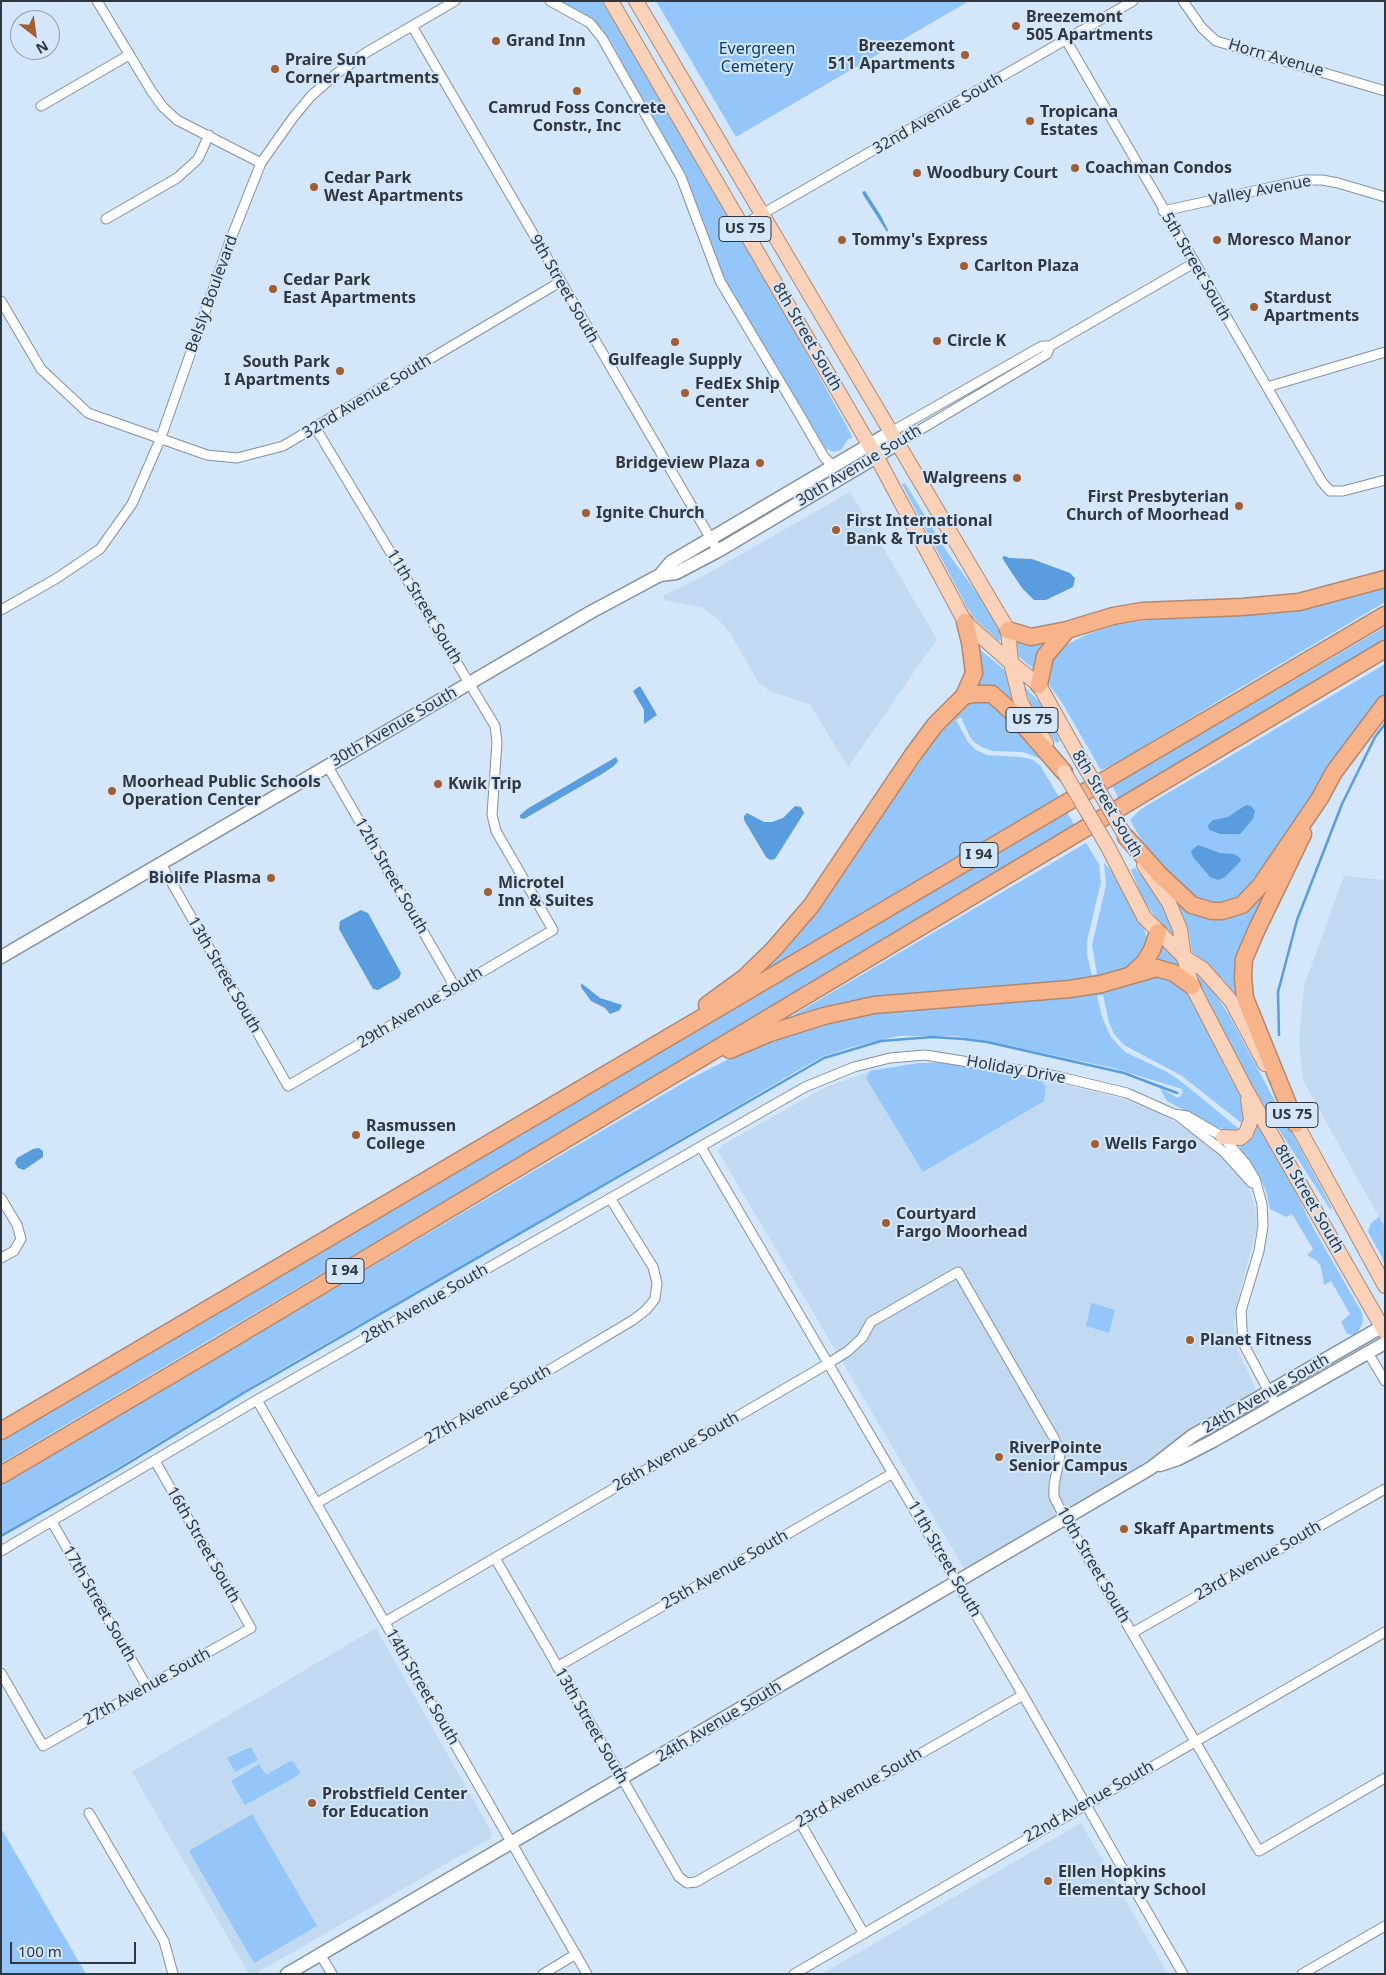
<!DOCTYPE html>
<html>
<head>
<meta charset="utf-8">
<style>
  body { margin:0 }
  #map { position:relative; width:1386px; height:1975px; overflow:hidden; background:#d4e6f9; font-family:"Noto Sans",sans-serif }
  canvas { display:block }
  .frame { position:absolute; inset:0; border:2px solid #30373e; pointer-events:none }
  .north { position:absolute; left:10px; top:10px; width:50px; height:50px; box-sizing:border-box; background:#d4e6f9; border:1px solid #92a0ae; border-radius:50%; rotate:150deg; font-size:14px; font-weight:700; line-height:20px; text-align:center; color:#30373e }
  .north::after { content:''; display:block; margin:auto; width:18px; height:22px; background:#a25d30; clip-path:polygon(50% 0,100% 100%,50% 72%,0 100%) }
  .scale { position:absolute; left:10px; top:1942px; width:126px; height:22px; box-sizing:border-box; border:2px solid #30373e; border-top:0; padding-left:6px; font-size:15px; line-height:18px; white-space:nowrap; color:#30373e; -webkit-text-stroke:4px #d4e6f9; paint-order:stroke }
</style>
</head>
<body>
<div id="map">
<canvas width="1386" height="1975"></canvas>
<div class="frame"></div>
<div class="north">N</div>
<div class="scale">100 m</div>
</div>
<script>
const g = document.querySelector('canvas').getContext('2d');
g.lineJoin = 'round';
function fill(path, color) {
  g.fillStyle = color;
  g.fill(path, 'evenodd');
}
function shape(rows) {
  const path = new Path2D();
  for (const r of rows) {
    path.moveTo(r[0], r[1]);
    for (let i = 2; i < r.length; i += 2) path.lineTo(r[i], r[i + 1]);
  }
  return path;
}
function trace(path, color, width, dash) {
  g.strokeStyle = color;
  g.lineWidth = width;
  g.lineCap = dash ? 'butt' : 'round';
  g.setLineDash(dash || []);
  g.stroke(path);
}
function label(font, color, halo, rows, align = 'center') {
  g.font = font + ' "Noto Sans",sans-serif';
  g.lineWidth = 4;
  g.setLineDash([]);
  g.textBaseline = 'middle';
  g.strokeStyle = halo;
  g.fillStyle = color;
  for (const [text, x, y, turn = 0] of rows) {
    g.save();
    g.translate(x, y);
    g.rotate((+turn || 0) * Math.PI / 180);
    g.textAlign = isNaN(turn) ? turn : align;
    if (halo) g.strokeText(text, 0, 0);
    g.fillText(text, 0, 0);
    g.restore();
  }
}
const built = shape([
  [850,492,937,639,848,767,810,704,772,692,759,683,728,630,717,618,703,608,665,600,663,596,705,575],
  [1344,876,1385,880,1385,1228,1303,1080,1299,1040,1304,986],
  [932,1062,950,1063,987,1069,1070,1086,1124,1099,1161,1114,1202,1138,1217,1149,1247,1184,1253,1199,1256,1214,1257,1228,1238,1298,1234,1322,1238,1351,1255,1387,1256,1392,1123,1477,965,1570,718,1151,722,1145,826,1087,876,1069],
  [376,1628,492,1833,491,1838,255,1974,249,1974,132,1772],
  [1081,1823,1168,1974,822,1974]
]);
const green = shape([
  [560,1,602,1,764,276,851,434,852,438,848,439,841,450,834,452,825,448,726,282,686,176,642,100,610,40,593,20],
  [656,1,969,1,736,137],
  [905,483,947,552,986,605,999,631,1001,639,999,641,976,620,968,609,902,484],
  [1385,587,1385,602,1228,695,1120,761,1101,770,1061,701,1050,686,1049,665,1060,648,1086,635,1115,625,1149,620,1201,618,1263,612,1344,598],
  [1385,627,1385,645,1121,802,1112,786],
  [1016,642,1027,645,1047,642,1039,652,1034,669,1018,656],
  [977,647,1007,672,1018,711,976,687],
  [1385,664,1385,697,1254,884,1242,898,1222,907,1193,899,1150,855,1130,820,1141,809],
  [1025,687,1045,708,1060,741,1057,743,1033,712],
  [973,701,993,702,1047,765,1041,759,1023,752,993,751,984,748,975,743,970,737,961,717,956,720,968,742,976,750,987,755,1019,757,1031,759,1040,765,1059,797,748,981,958,709],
  [1067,812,1076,828,1,1463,1,1441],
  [1086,843,1099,864,1101,882,1087,941,1087,955,1092,975,1097,974,1092,945,1106,885,1104,863,1119,879,1130,906,1144,928,1147,938,1146,947,1134,963,1122,971,1104,977,773,1027],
  [1135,868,1158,896,1171,920,1175,937,1164,928,1144,902,1131,870],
  [1280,872,1238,1000,1223,979,1192,952,1189,933,1179,906,1184,903,1215,918],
  [1161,944,1180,960,1183,971,1153,965],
  [1142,976,1165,976,1184,989,1217,1043,1223,1064,1243,1100,1246,1107,1244,1125,1182,1076,1124,1045,1114,1034,1109,1022,1103,995,1097,996,1102,1017,1111,1037,1125,1052,1167,1072,1182,1082,1239,1129,1233,1131,1215,1127,1167,1101,1160,1088,1178,1098,1183,1093,1182,1089,1113,1068,981,1040,954,1036,898,1036,852,1047,824,1056,802,1068,461,1267,286,1366,115,1469,1,1535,1,1485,690,1079,729,1059,768,1041,803,1029,845,1018],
  [1198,976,1210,987,1229,1015,1332,1208,1330,1209,1258,1097,1203,996,1196,977],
  [918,1063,944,1063,1042,1081,1046,1087,1044,1101,923,1172,866,1078,870,1071],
  [1256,1120,1287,1173,1311,1224,1361,1311,1363,1317,1362,1324,1358,1332,1354,1335,1347,1334,1341,1322,1350,1314,1331,1281,1324,1285,1321,1267,1317,1261,1307,1255,1313,1249,1292,1214,1286,1217,1270,1209,1266,1191,1261,1180,1256,1170,1239,1151,1240,1147,1246,1143,1253,1133],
  [1379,1217,1385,1228,1385,1267,1382,1257,1368,1232,1371,1223],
  [1093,1303,1115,1310,1109,1333,1086,1326,1091,1304],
  [251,1747,258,1760,235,1772,227,1758],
  [290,1761,293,1761,300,1772,299,1775,245,1805,231,1781,259,1764,266,1775],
  [252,1814,317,1926,254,1963,189,1851],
  [1,1828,86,1974,1,1974]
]);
const water = shape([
  [865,191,881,216,888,230,887,232,864,196,862,192],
  [1005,556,1009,558,1032,559,1070,573,1075,578,1073,587,1046,600,1034,600,1022,588,1004,561,1002,557],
  [640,686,657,715,644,724,644,710,633,691],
  [616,757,618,761,614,766,602,774,524,819,520,818,520,815,527,809],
  [1246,805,1251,806,1255,811,1253,819,1240,834,1221,834,1209,830,1208,825,1213,820,1228,817],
  [795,806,801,807,804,813,775,859,770,860,766,857,744,820,744,816,747,813,764,822,772,822,783,818],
  [1198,845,1220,853,1234,854,1240,858,1241,861,1225,877,1218,880,1210,877,1193,857,1191,851],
  [361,910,368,913,401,973,399,978,378,990,373,989,339,929,340,921],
  [581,983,600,998,622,1005,620,1010,610,1014,605,1008,591,1001,581,987],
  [39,1148,43,1151,43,1157,24,1170,18,1168,15,1163,17,1158,33,1149]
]);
const stream = shape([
  [1279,1035,1278,992,1297,920,1342,804,1375,737,1385,724],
  [1,1536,117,1470,245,1392,824,1058,881,1041,932,1037,964,1039,987,1042,1124,1073,1177,1093]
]);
const street = shape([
  [97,1,152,92,163,107,177,120,261,163],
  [550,1,590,23,602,38,681,177,720,281,801,417,824,457,833,466],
  [1183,1,1202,28,1216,41,1385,91],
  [412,26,718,551],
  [1066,40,1322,482,1330,491,1343,491,1385,480],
  [41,106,129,55],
  [1163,211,1304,180,1322,180,1338,183,1385,197],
  [106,219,177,178,198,159,209,135],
  [743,225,1133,1],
  [1,301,41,369,88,413,207,455,237,458,283,446,560,282],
  [1267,387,1385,352],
  [891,432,1042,346,1050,346,1194,263],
  [898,443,1047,354,1050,346],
  [1,610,57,578,100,549,132,504,160,440,230,241,261,163,292,119,311,96,336,74,367,52,455,1],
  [327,765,455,987],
  [161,864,288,1086,553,930,496,831,492,815,497,742,495,726,315,427],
  [1177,1115,1224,1152,1252,1183],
  [701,1147,1023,1695,1183,1974],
  [1,1198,17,1225,21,1239,14,1251,1,1258],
  [1368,1353,1385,1381],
  [257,1400,587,1974],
  [317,1503,556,1366,633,1320,646,1310,655,1299,657,1283,653,1267,610,1198],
  [52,1522,147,1687],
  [1,1551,257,1400,805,1087,854,1067,890,1058,925,1055,1056,1076,1127,1093,1174,1114,1187,1116,1223,1137,1246,1164,1255,1179,1262,1204,1263,1226,1259,1251,1241,1311,1243,1343,1276,1405],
  [495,1558,679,1877,687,1883,696,1882,1023,1695],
  [385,1622,829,1363,848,1351,862,1338,871,1322,958,1272,1054,1438,1060,1455,1054,1485,1054,1497,1065,1518,1259,1851,1385,1778],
  [1132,1633,1385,1489],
  [557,1667,893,1473],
  [1,1673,43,1746,251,1628,155,1461],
  [89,1813,164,1941,173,1974],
  [800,1822,864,1934],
  [320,1954,332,1974],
  [543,1974,576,1954],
  [794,1974,1385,1632],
  [1302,1974,1385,1926]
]);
const secondary = shape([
  [660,575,671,562,891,432],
  [1,957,591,612,660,575,676,573,718,551,876,457,898,443],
  [1160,1465,1178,1459,1213,1441,1385,1343],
  [287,1974,1151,1468,1192,1436,1385,1325]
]);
const primary = shape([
  [611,1,881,465,965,622,1011,663,1039,685,1082,762],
  [636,1,1008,630,1011,663,1021,703,1046,743],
  [1108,847,1144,917,1184,957,1203,969,1232,1002,1265,1064],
  [1144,865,1169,903,1180,929,1184,957,1192,986,1246,1090,1385,1332],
  [1291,1114,1385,1286],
  [1223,1137,1240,1138,1246,1133,1251,1120,1248,1100]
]);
const highway = shape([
  [1008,630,1031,637,1067,630,1113,616,1142,611,1242,607,1299,602,1385,579],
  [1039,685,1045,656,1067,630],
  [964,696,975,694,992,694,1013,713,1064,772],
  [1126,837,1160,875,1192,905,1212,911,1222,911,1242,905,1260,886,1320,798,1334,772,1385,704],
  [1131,975,1144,963,1152,950,1158,932],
  [707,1005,744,978,773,950,811,906,912,756,935,725,964,696,974,673,970,642,965,622],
  [730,1050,770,1033,824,1016,874,1005,1070,989,1101,984,1157,968,1174,973,1192,986],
  [1296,1124,1245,998,1243,977,1244,959,1257,929,1303,834],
  [1,1431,1385,615],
  [1,1475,220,1346,1385,649]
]);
const primaryBridge = shape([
  [1082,762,1126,837],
  [1064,772,1108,847]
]);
const markers = [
  [1016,26,5,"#a25d30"],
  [496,41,5,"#a25d30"],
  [965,55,5,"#a25d30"],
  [275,69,5,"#a25d30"],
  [577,91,5,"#a25d30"],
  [1030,121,5,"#a25d30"],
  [1075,168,5,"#a25d30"],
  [917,173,5,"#a25d30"],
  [314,187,5,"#a25d30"],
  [842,240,5,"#a25d30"],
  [1217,240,5,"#a25d30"],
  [964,266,5,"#a25d30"],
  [273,289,5,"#a25d30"],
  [1254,307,5,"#a25d30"],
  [937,341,5,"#a25d30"],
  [675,342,5,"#a25d30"],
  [340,371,5,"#a25d30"],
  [685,393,5,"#a25d30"],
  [760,463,5,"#a25d30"],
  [1017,478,5,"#a25d30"],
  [1239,506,5,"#a25d30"],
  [586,513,5,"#a25d30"],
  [836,530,5,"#a25d30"],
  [438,784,5,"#a25d30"],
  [112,791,5,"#a25d30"],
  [271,878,5,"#a25d30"],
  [488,892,5,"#a25d30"],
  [356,1135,5,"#a25d30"],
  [1095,1144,5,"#a25d30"],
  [886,1223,5,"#a25d30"],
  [1190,1340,5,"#a25d30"],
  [999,1457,5,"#a25d30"],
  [1124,1529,5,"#a25d30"],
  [312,1803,5,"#a25d30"],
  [1048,1881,5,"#a25d30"]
];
const shields = [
  [745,229,52],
  [1032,720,52],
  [979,855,38],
  [1292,1115,52],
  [345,1271,38]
];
const shieldNames = [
  ["US 75",745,229],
  ["US 75",1032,720],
  ["I 94",979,855],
  ["US 75",1292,1115],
  ["I 94",345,1271]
];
const poiNames = [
  ["Breezemont",1026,17],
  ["505 Apartments",1026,35],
  ["Grand Inn",506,41],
  ["Breezemont",955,46,"right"],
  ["511 Apartments",955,64,"right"],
  ["Praire Sun",285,60],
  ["Corner Apartments",285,78],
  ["Camrud Foss Concrete",577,108,"center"],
  ["Constr., Inc",577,126,"center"],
  ["Tropicana",1040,112],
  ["Estates",1040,130],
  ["Coachman Condos",1085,168],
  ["Woodbury Court",927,173],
  ["Cedar Park",324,178],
  ["West Apartments",324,196],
  ["Tommy's Express",852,240],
  ["Moresco Manor",1227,240],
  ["Carlton Plaza",974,266],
  ["Cedar Park",283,280],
  ["East Apartments",283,298],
  ["Stardust",1264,298],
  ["Apartments",1264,316],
  ["Circle K",947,341],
  ["Gulfeagle Supply",675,360,"center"],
  ["South Park",330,362,"right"],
  ["I Apartments",330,380,"right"],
  ["FedEx Ship",695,384],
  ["Center",695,402],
  ["Bridgeview Plaza",750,463,"right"],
  ["Walgreens",1007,478,"right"],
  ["First Presbyterian",1229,497,"right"],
  ["Church of Moorhead",1229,515,"right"],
  ["Ignite Church",596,513],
  ["First International",846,521],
  ["Bank & Trust",846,539],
  ["Moorhead Public Schools",122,782],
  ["Operation Center",122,800],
  ["Kwik Trip",448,784],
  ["Biolife Plasma",261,878,"right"],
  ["Microtel",498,883],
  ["Inn & Suites",498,901],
  ["Rasmussen",366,1126],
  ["College",366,1144],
  ["Wells Fargo",1105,1144],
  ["Courtyard",896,1214],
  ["Fargo Moorhead",896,1232],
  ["Planet Fitness",1200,1340],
  ["RiverPointe",1009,1448],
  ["Senior Campus",1009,1466],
  ["Skaff Apartments",1134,1529],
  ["Probstfield Center",322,1794],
  ["for Education",322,1812],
  ["Ellen Hopkins",1058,1872],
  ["Elementary School",1058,1890]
];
const parkNames = [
  ["Evergreen",757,49],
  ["Cemetery",757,67]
];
const streetNames = [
  ["Horn Avenue",1276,58,16],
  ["32nd Avenue South",938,114,-30],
  ["Valley Avenue",1260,191,-11],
  ["5th Street South",1196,267,60],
  ["9th Street South",564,289,60],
  ["Belsly Boulevard",212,294,-70],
  ["8th Street South",807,337,60],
  ["32nd Avenue South",367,397,-31],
  ["30th Avenue South",859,466,-31],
  ["11th Street South",424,607,59],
  ["30th Avenue South",394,727,-30],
  ["8th Street South",1107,804,59],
  ["12th Street South",391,876,60],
  ["13th Street South",224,975,60],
  ["29th Avenue South",420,1008,-31],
  ["Holiday Drive",1016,1070,10],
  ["8th Street South",1309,1199,60],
  ["28th Avenue South",425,1304,-30],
  ["24th Avenue South",1266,1394,-30],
  ["27th Avenue South",488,1405,-30],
  ["26th Avenue South",676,1452,-30],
  ["16th Street South",203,1545,60],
  ["11th Street South",944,1559,60],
  ["23rd Avenue South",1258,1561,-30],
  ["10th Street South",1093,1565,60],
  ["25th Avenue South",725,1570,-30],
  ["17th Street South",99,1604,60],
  ["27th Avenue South",147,1687,-29],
  ["14th Street South",422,1687,60],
  ["24th Avenue South",719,1722,-31],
  ["13th Street South",591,1726,60],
  ["23rd Avenue South",859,1788,-30],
  ["22nd Avenue South",1089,1802,-30]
];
fill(built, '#c2daf1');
fill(green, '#94c6fa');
fill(water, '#599ddf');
trace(stream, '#599ddf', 2.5);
trace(street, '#8091a2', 11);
trace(secondary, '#8091a2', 15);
trace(primary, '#b1886f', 16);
trace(highway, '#b1886f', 19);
trace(street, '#fff', 9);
trace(secondary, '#fff', 12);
trace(primary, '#fad1b9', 14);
trace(highway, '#f7b38a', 16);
trace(primaryBridge, '#b1886f', 16, []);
trace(primaryBridge, '#fad1b9', 14);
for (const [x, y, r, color] of markers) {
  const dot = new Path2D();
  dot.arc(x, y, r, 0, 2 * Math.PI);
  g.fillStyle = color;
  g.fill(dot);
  trace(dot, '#d4e6f9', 2);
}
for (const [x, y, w] of shields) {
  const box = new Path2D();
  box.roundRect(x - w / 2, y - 12.5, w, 25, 4);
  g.fillStyle = '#d4e6f9';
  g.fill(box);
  trace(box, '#30373e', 1);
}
label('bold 15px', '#30373e', null, shieldNames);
label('bold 16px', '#30373e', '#d4e6f9', poiNames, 'left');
label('16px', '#0a3d68', '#d4e6f9', parkNames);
label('16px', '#30373e', '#d4e6f9', streetNames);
</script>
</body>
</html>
